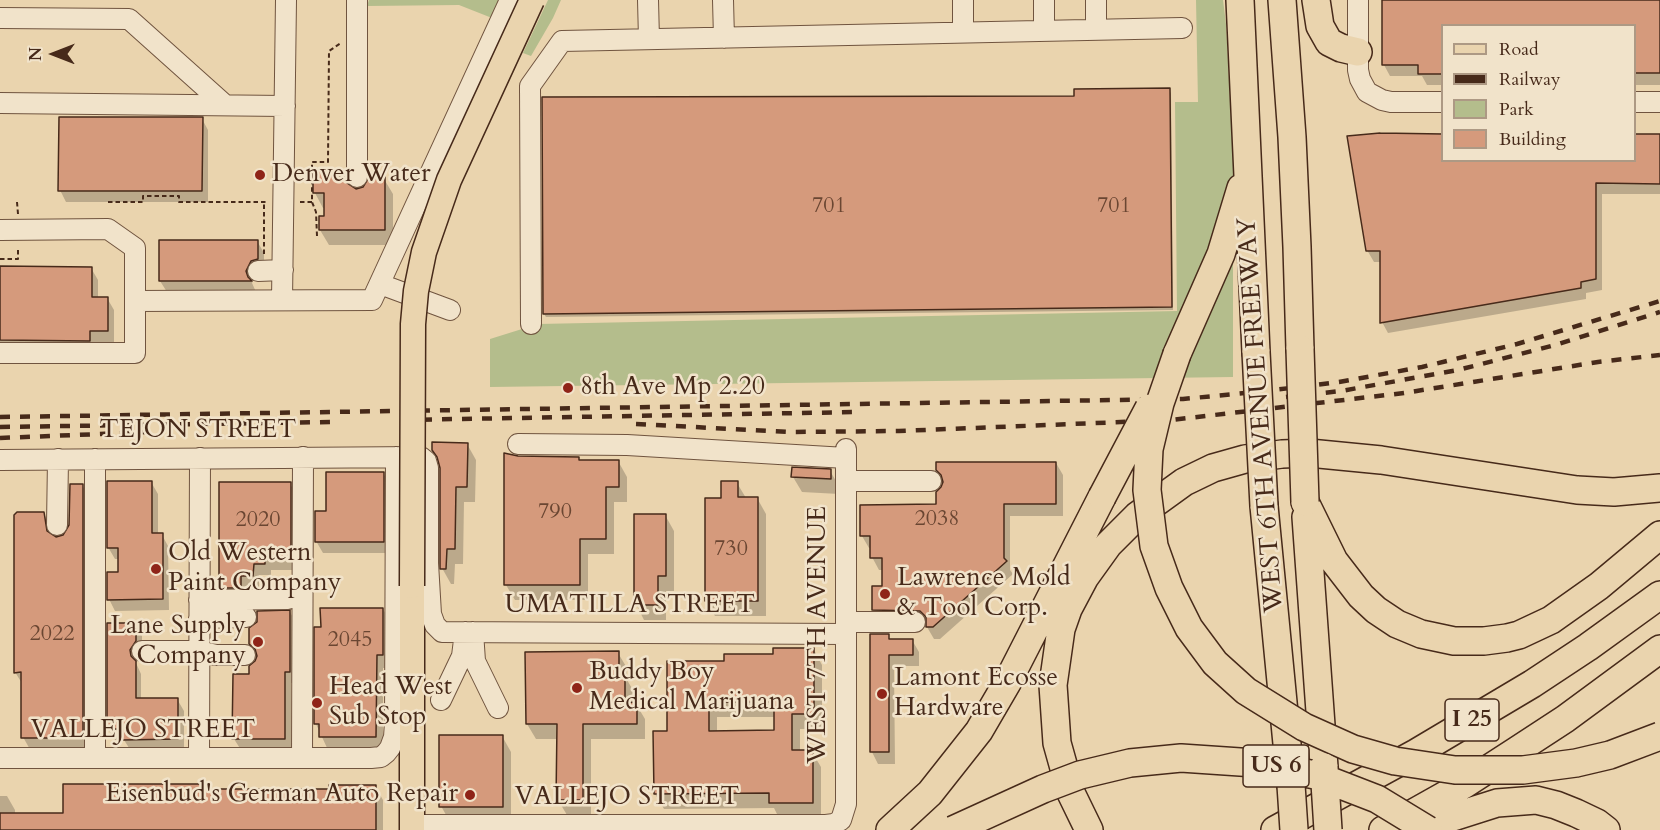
<!DOCTYPE html>
<html>
<head>
<meta charset="utf-8">
<style>
  body { margin:0 }
  #map { position:relative; width:1660px; height:830px; overflow:hidden; background:#ead4ae; font-family:Cardo,serif }
  canvas { display:block }
  .legend { position:absolute; left:1441px; top:24px; width:195px; height:138px; box-sizing:border-box; background:#f1e3ca; border:2px solid #ad9984; margin:0; padding:8px 10px; list-style:none; font-size:18px; color:#472a1a }
  .legend li { display:flex; align-items:center; gap:12px; height:30px }
  .legend b { width:30px; border:2px solid #ad9984 }
  .north { position:absolute; left:24px; top:24px; width:60px; height:60px; -webkit-text-stroke:4px #f1e3ca; paint-order:stroke; rotate:270deg; font-size:16px; font-weight:700; line-height:24px; text-align:center; color:#472a1a }
  .north::after { content:''; display:block; margin:auto; width:21px; height:27px; background:#472a1a; clip-path:polygon(50% 0,100% 100%,50% 72%,0 100%) }
</style>
</head>
<body>
<div id="map">
<canvas width="1660" height="830"></canvas>
<ul class="legend">
<li><b style="height:8px;background:#ead4ae"></b>Road</li>
<li><b style="height:8px;background:#472a1a"></b>Railway</li>
<li><b style="height:16px;background:#b4bd8c"></b>Park</li>
<li><b style="height:16px;background:#d59a7c"></b>Building</li>
</ul>
<div class="north">N</div>
</div>
<script>
const g = document.querySelector('canvas').getContext('2d');
g.lineJoin = 'round';
function fill(path, color) {
  g.fillStyle = color;
  g.fill(path, 'evenodd');
}
function shape(rows) {
  const path = new Path2D();
  for (const r of rows) {
    path.moveTo(r[0], r[1]);
    for (let i = 2; i < r.length; i += 2) path.lineTo(r[i], r[i + 1]);
  }
  return path;
}
function trace(path, color, width, dash) {
  g.strokeStyle = color;
  g.lineWidth = width;
  g.lineCap = dash ? 'butt' : 'round';
  g.setLineDash(dash || []);
  g.stroke(path);
}
function label(font, color, halo, rows, align = 'center') {
  g.font = font + ' Cardo,serif';
  g.lineWidth = 5;
  g.setLineDash([]);
  g.textBaseline = 'middle';
  g.strokeStyle = halo;
  g.fillStyle = color;
  for (const [text, x, y, turn = 0] of rows) {
    g.save();
    g.translate(x, y);
    g.rotate((+turn || 0) * Math.PI / 180);
    g.textAlign = isNaN(turn) ? turn : align;
    if (halo) g.strokeText(text, 0, 0);
    g.fillText(text, 0, 0);
    g.restore();
  }
}
const green = shape([
  [369,0,500,0,492,18,459,5,367,6],
  [548,0,561,0,553,18,531,56,523,53],
  [1196,0,1223,0,1226,24,1233,156,1233,377,490,387,490,339,538,324,1177,311,1175,102,1198,102]
]);
const shadow = shape([
  [1383,0,1660,0,1660,85,1634,85,1634,26,1442,26,1442,85,1427,85,1422,76,1390,76,1384,65],
  [1169,90,1171,93,1173,310,546,317,544,314,1076,97],
  [202,119,208,130,208,202,66,202,60,190],
  [1634,135,1660,135,1660,194,1602,194,1602,290,1586,293,1586,299,1388,333,1382,322,1382,262,1374,262,1367,250,1442,160,1634,160],
  [336,172,339,179,356,191,384,179,393,194,393,245,329,245,320,230,326,218,326,208,323,208,315,193],
  [257,241,264,253,264,270,257,273,252,283,256,292,167,292,160,281],
  [0,268,91,268,98,280,98,298,107,298,114,310,114,342,96,342,96,352,0,351],
  [467,444,476,460,475,502,464,502,463,564,455,564,454,584,451,584,442,568,441,467],
  [618,461,627,477,627,502,614,502,614,554,588,554,588,600,515,600,506,585,580,462],
  [1056,463,1063,475,1063,516,1010,516,1010,570,1013,574,940,639,934,639,927,627,927,623,880,622,873,610,883,588,883,570,879,570,872,557,872,548,869,548,862,536,938,506,944,481,938,470],
  [830,471,839,486,839,494,802,492,793,477],
  [383,473,390,485,389,553,323,553,316,541,327,513],
  [151,482,158,494,158,535,162,535,168,546,169,610,115,611,109,599,119,574,119,559,115,559,108,547],
  [737,483,746,498,757,498,766,514,766,616,715,616,706,601],
  [290,484,297,495,296,570,271,570,271,575,259,575,259,587,247,587,247,599,227,599,220,587],
  [82,485,91,501,91,753,32,753,23,737,23,685,15,672,44,514,52,529,53,537,56,539,64,536,70,526],
  [665,515,674,531,674,591,666,591,666,620,644,620,636,604],
  [383,609,390,622,390,668,383,668,383,750,328,750,316,724,322,628],
  [290,612,296,623,296,683,291,683,291,750,241,750,234,739,251,675,257,661,257,655,250,644,258,623],
  [135,625,142,636,142,653,136,663,141,674,141,700,177,699,184,711,184,751,131,751,124,740,115,740,108,729],
  [871,636,888,636,890,640,912,640,919,652,919,666,894,666,895,764,878,764,872,752],
  [814,650,822,665,822,729,800,729,800,752,812,752,821,767,821,818,779,818,774,808,664,809,655,794,669,732,725,663],
  [717,717,775,717,775,732,717,732],
  [618,653,627,668,627,680,633,690,633,704,636,704,645,719,645,739,591,739,591,815,567,815,558,800,558,739,536,739,527,724],
  [502,736,511,752,511,822,450,822,441,806],
  [202,786,205,791,330,791,375,786,383,800,383,830,0,830,0,796,7,796,15,810,15,814,65,814]
]);
const building = shape([
  [1382,0,1660,0,1660,73,1635,73,1635,26,1443,26,1443,74,1418,74,1418,65,1382,65,1382,0],
  [1170,88,1172,307,543,314,542,97,1074,96,1074,89,1170,88],
  [59,117,203,117,202,191,58,191,59,117],
  [1380,133,1443,134,1443,160,1635,160,1635,134,1660,134,1660,184,1596,183,1596,279,1581,282,1581,288,1380,323,1380,251,1366,251,1347,136,1380,133],
  [313,171,336,171,336,177,345,177,347,183,356,189,363,187,369,177,385,177,385,230,319,230,319,216,324,216,324,193,313,193,313,171],
  [159,240,258,240,258,259,251,261,246,271,248,277,252,281,159,281,159,240],
  [0,266,92,267,92,297,108,297,108,331,90,331,90,341,0,340,0,266],
  [432,442,468,443,467,487,456,487,455,549,447,549,446,569,440,569,440,468,437,457,432,450,432,442],
  [504,453,518,456,579,457,579,460,619,460,619,487,606,487,606,539,580,539,580,585,504,585,504,453],
  [936,462,1056,462,1056,504,1004,504,1004,558,1007,561,933,627,926,627,926,617,920,611,872,610,872,586,882,586,882,558,870,558,870,536,860,536,860,505,936,504,936,492,941,487,943,482,941,475,936,470,936,462],
  [792,467,831,469,831,479,791,477,792,467],
  [326,472,384,472,384,542,315,542,315,511,326,511,326,472],
  [107,481,152,481,152,533,163,533,163,599,107,600,107,572,118,572,118,548,107,548,107,481],
  [721,481,738,481,738,497,758,497,758,601,705,601,705,498,721,498,721,481],
  [219,482,291,482,291,559,265,559,265,564,254,564,253,576,241,576,241,588,219,588,219,482],
  [70,484,83,484,83,738,21,738,21,672,14,673,14,515,17,512,44,512,47,531,56,537,63,535,69,525,70,484],
  [634,514,666,514,666,576,658,576,658,605,634,605,634,514],
  [320,608,383,608,383,655,377,655,376,737,319,737,319,724,314,724,314,627,321,627,320,608],
  [290,610,290,672,285,672,285,739,232,739,233,674,249,674,249,666,255,661,257,656,255,649,249,644,249,628,257,622,257,611,290,610],
  [107,623,136,623,136,641,130,650,131,656,136,661,136,698,178,698,178,739,122,740,122,729,107,729,107,623],
  [870,634,889,634,889,639,913,639,913,655,889,655,889,752,870,752,870,634],
  [773,648,814,648,814,714,792,714,792,750,813,750,813,803,769,803,769,793,654,794,653,731,667,731,667,661,724,661,724,654,773,654,773,648],
  [709,702,774,702,774,730,709,731,709,702],
  [619,651,619,673,625,673,625,703,637,702,637,724,583,724,583,800,556,800,557,724,526,724,525,652,619,651],
  [439,735,503,735,503,807,439,807,439,735],
  [63,784,202,784,202,789,329,789,329,785,376,785,376,830,0,830,0,813,63,813,63,784]
]);
const path = shape([
  [17,202,18,214],
  [108,202,143,202,143,196,179,196,179,202,267,202],
  [300,202,312,202],
  [317,236,316,212,312,202,312,162,328,162,329,51,341,43],
  [264,254,264,202],
  [0,259,18,259,18,247]
]);
const minor = shape([
  [357,0,357,177],
  [648,0,649,39],
  [723,0,724,38],
  [963,0,963,32],
  [1044,0,1044,30],
  [1096,0,1096,29],
  [1358,0,1358,70,1360,79,1367,92,1382,100,1391,102,1442,102],
  [0,18,129,19,225,105],
  [1634,102,1660,102],
  [0,103,285,106],
  [0,230,108,229,135,248,135,353,0,353],
  [258,271,283,270],
  [380,284,450,310],
  [282,300,286,0],
  [135,301,372,300,510,0],
  [531,324,530,86,562,41,1182,28],
  [518,444,627,445,846,458],
  [95,459,95,758],
  [0,460,421,457,426,461,428,468,428,563,431,614,435,625,442,632,846,634],
  [846,481,931,481],
  [57,525,58,459],
  [199,600,288,599],
  [199,618,246,617],
  [846,622,915,622],
  [473,632,475,661,498,708],
  [142,651,199,651,216,655,245,655],
  [441,700,462,656,465,632],
  [0,758,371,758,381,757,386,753,390,748,394,737,395,723,396,457],
  [199,758,200,458],
  [302,758,303,457],
  [412,825,826,825,834,824,841,820,846,804,846,449]
]);
const major = shape([
  [412,830,412,586]
]);
const highway = shape([
  [1240,0,1256,352],
  [1282,0,1292,137,1297,247,1300,349],
  [1316,0,1320,26,1329,42,1341,48,1358,52],
  [1177,354,1221,254,1241,188],
  [1305,502,1334,561,1361,596,1376,610,1397,624,1421,634,1454,641,1484,641,1507,638,1519,635,1551,620,1599,586,1660,535],
  [1264,506,1291,785],
  [1306,517,1324,767],
  [1401,827,1437,822,1497,803,1536,800,1556,805,1576,813,1597,823,1606,830],
  [890,830,930,793,979,731,1007,683,1102,497],
  [1089,830,1071,793,1057,743,1053,685,1061,629,1068,609,1085,577,1108,545,1137,516,1184,482,1213,468,1245,459,1282,454,1309,453,1381,460,1577,490,1614,492,1660,488],
  [1275,830,1416,753,1532,684,1588,647,1660,595],
  [1383,830,1465,784,1516,751,1565,719,1660,649]
]);
const rail = shape([
  [1286,397,1341,391,1458,370,1555,345,1660,312],
  [0,417,1183,399,1266,391,1339,382,1422,367,1517,344,1660,301],
  [402,420,858,412],
  [636,424,790,432,899,431,1171,420,1404,393,1598,362,1660,355],
  [0,427,333,422],
  [0,438,149,432]
]);
const majorBridge = shape([
  [412,586,413,324,416,291,424,252,449,180,532,0]
]);
const highwayBridge = shape([
  [1300,349,1305,502],
  [1256,352,1264,506],
  [1177,354,1160,403,1149,449,1147,490,1154,546,1169,588,1189,628,1215,663,1246,691,1304,727,1353,749,1395,761,1455,770,1523,770,1576,763,1610,755,1660,736],
  [1102,497,1149,408],
  [1324,767,1328,830],
  [1291,785,1294,830],
  [953,830,1043,789,1080,775,1130,763,1181,758,1255,763,1315,775,1377,799,1428,830]
]);
const markers = [
  [260,175,6,"#8f2418"],
  [568,388,6,"#8f2418"],
  [156,569,6,"#8f2418"],
  [885,594,6,"#8f2418"],
  [258,642,6,"#8f2418"],
  [577,688,6,"#8f2418"],
  [882,694,6,"#8f2418"],
  [317,703,6,"#8f2418"],
  [470,795,6,"#8f2418"]
];
const numberNames = [
  ["701",829,207],
  ["701",1114,207],
  ["790",555,513],
  ["2038",937,520],
  ["2020",258,521],
  ["730",731,550],
  ["2022",52,635],
  ["2045",350,641]
];
const shields = [
  [1472,720,54],
  [1276,766,66]
];
const shieldNames = [
  ["I 25",1472,720],
  ["US 6",1276,766]
];
const poiNames = [
  ["Denver Water",272,175],
  ["8th Ave Mp 2.20",580,388],
  ["Old Western",168,554],
  ["Paint Company",168,584],
  ["Lawrence Mold",897,579],
  ["& Tool Corp.",897,609],
  ["Lane Supply",246,627,"right"],
  ["Company",246,657,"right"],
  ["Buddy Boy",589,673],
  ["Medical Marijuana",589,703],
  ["Lamont Ecosse",894,679],
  ["Hardware",894,709],
  ["Head West",329,688],
  ["Sub Stop",329,718],
  ["Eisenbud's German Auto Repair",458,795,"right"]
];
const streetNames = [
  ["WEST 6TH AVENUE FREEWAY",1262,415,-94],
  ["TEJON STREET",198,431],
  ["UMATILLA STREET",630,606],
  ["WEST 7TH AVENUE",819,635,-90],
  ["VALLEJO STREET",143,731],
  ["VALLEJO STREET",627,798]
];
fill(green, '#b4bd8c');
fill(shadow, '#0003');
fill(building, '#d59a7c');
trace(building, '#472a1a', 1.5);
trace(minor, '#70543f', 22);
trace(major, '#472a1a', 27);
trace(highway, '#472a1a', 30);
trace(path, '#472a1a', 2, [4.5, 3]);
trace(minor, '#f1e3ca', 20);
trace(major, '#ead4ae', 24);
trace(highway, '#ead4ae', 27);
trace(rail, '#472a1a', 4.5, [10, 10]);
trace(majorBridge, '#472a1a', 27, []);
trace(highwayBridge, '#472a1a', 30, []);
trace(majorBridge, '#ead4ae', 24);
trace(highwayBridge, '#ead4ae', 27);
for (const [x, y, r, color] of markers) {
  const dot = new Path2D();
  dot.arc(x, y, r, 0, 2 * Math.PI);
  g.fillStyle = color;
  g.fill(dot);
  trace(dot, '#f1e3ca', 2);
}
label('22px', '#6a4632', null, numberNames);
for (const [x, y, w] of shields) {
  const box = new Path2D();
  box.roundRect(x - w / 2, y - 21, w, 42, 4.5);
  g.fillStyle = '#f1e3ca';
  g.fill(box);
  trace(box, '#472a1a', 1.5);
}
label('bold 24px', '#472a1a', null, shieldNames);
label('26px', '#472a1a', '#f1e3ca', poiNames, 'left');
label('26px', '#472a1a', '#f1e3ca', streetNames);
</script>
</body>
</html>
